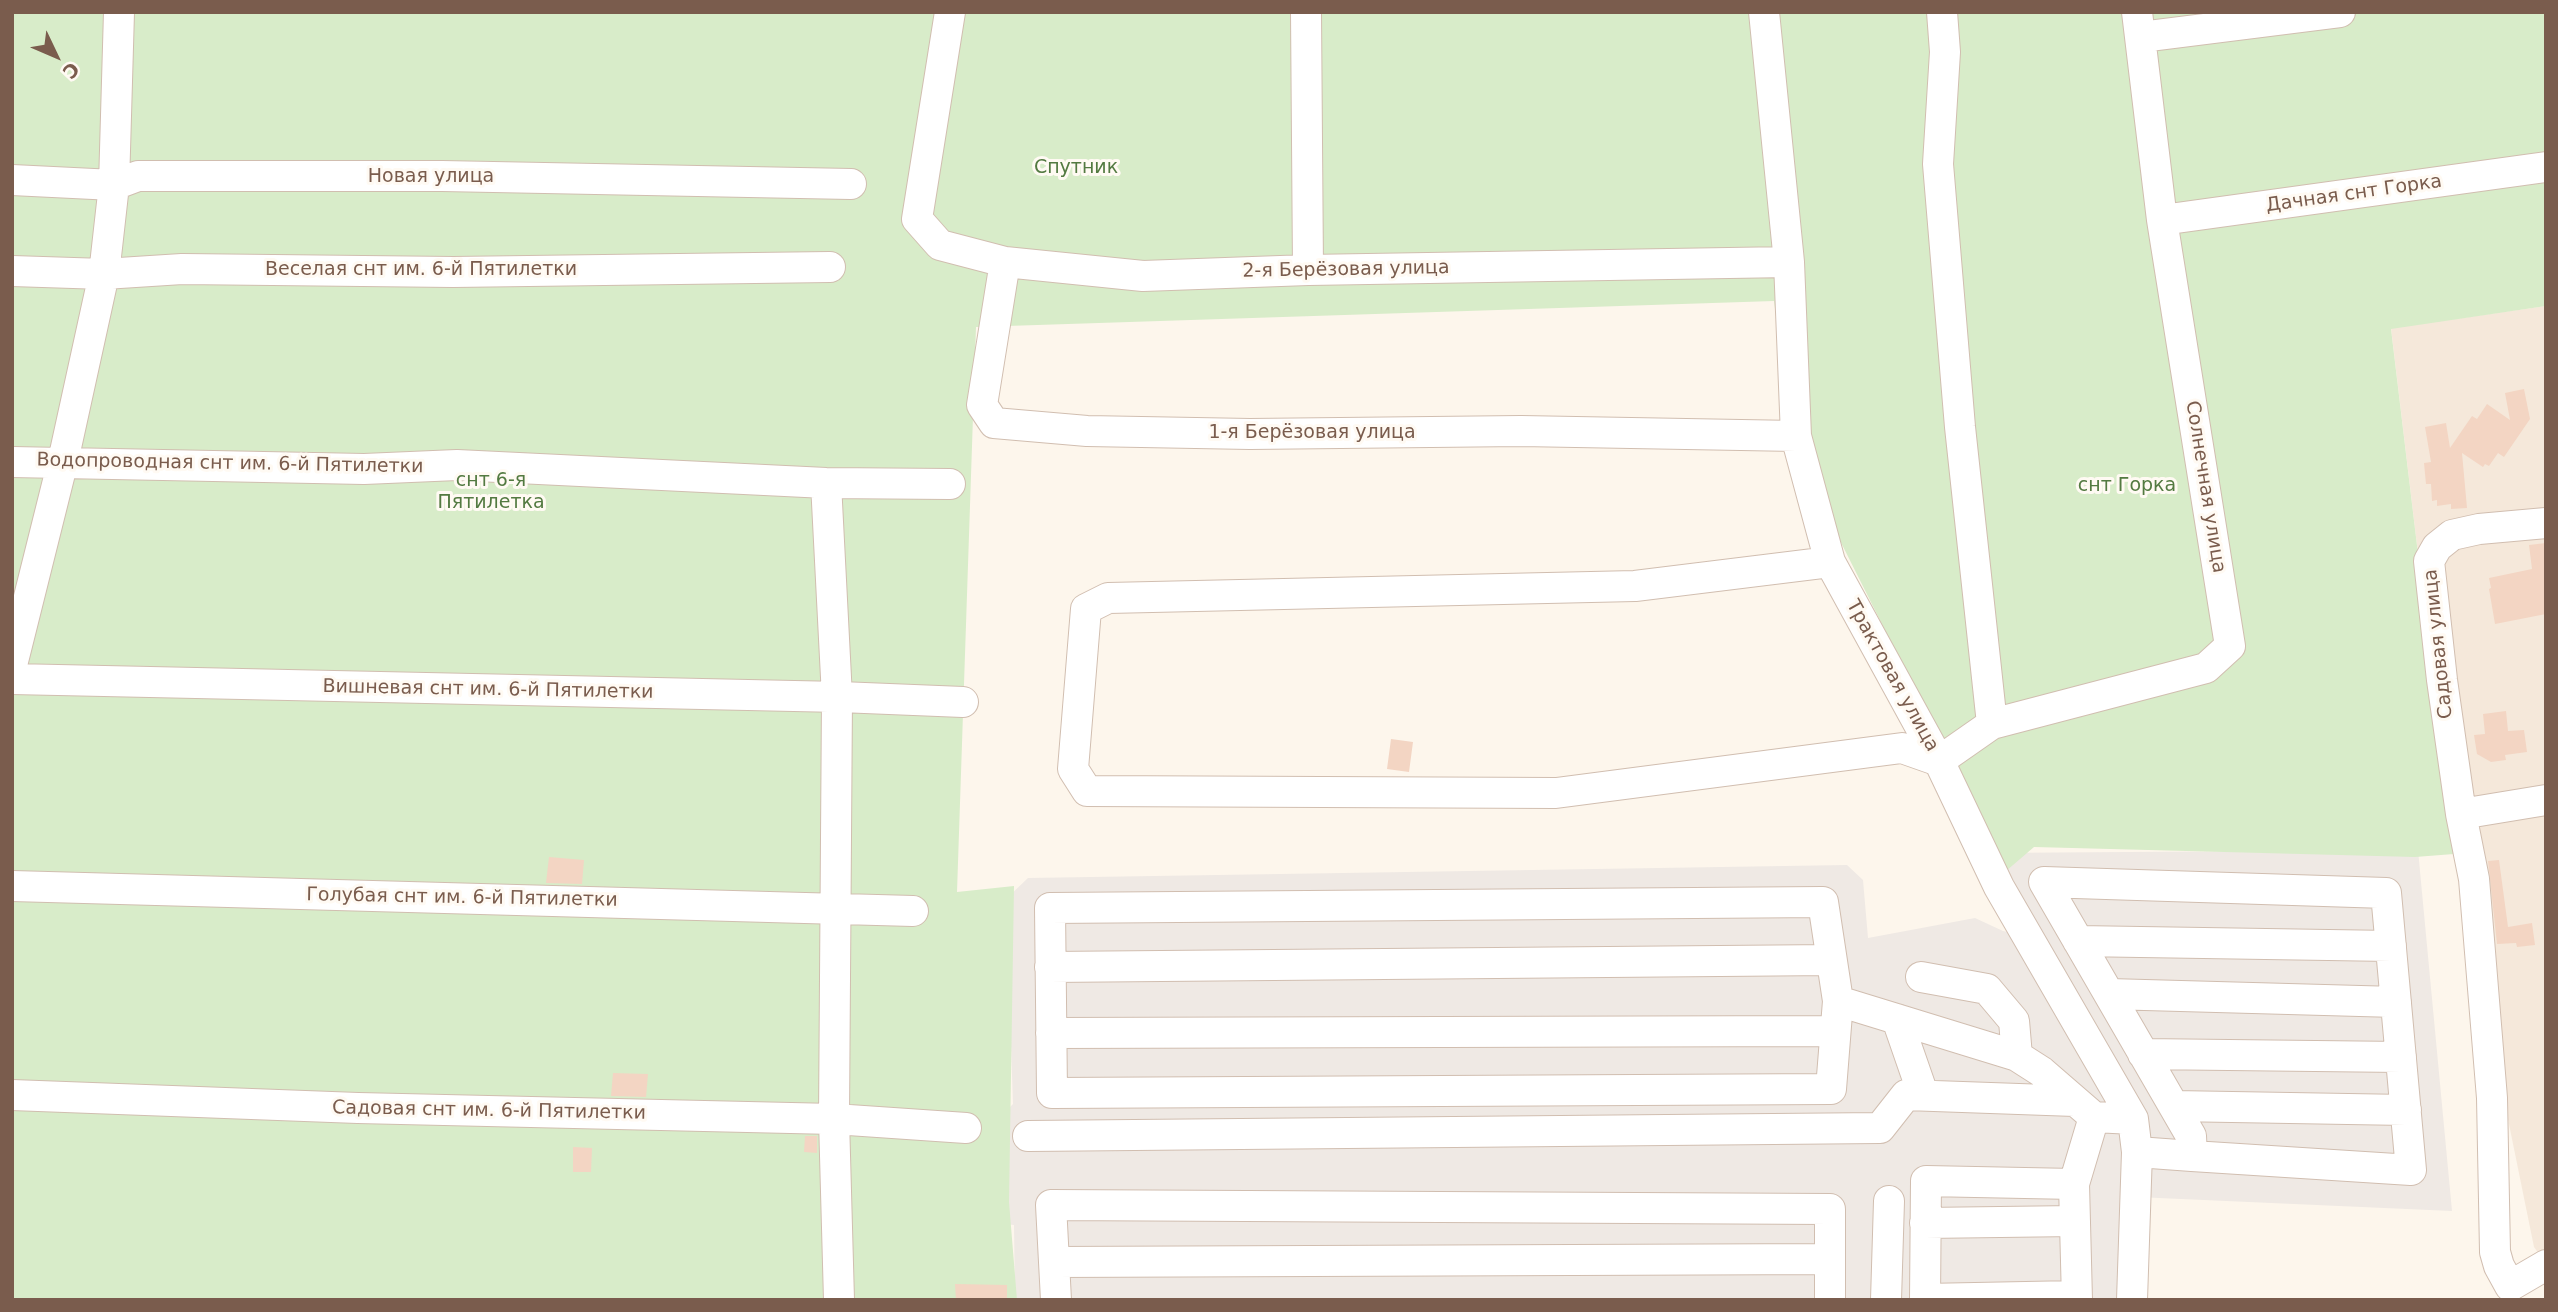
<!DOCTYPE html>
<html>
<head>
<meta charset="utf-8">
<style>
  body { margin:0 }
  #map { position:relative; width:2558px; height:1312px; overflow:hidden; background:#fdf6ec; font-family:"DejaVu Sans",sans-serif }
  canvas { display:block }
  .frame { position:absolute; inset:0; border:14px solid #7a5c4d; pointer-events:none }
  .north { position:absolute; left:21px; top:21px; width:70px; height:70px; -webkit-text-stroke:5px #fffaf3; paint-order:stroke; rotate:134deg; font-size:19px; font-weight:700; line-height:28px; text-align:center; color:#7a5c4d }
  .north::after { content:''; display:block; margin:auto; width:24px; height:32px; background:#7a5c4d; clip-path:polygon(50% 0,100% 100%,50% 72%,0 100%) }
</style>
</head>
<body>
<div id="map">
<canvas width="2558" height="1312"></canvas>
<div class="frame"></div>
<div class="north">С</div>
</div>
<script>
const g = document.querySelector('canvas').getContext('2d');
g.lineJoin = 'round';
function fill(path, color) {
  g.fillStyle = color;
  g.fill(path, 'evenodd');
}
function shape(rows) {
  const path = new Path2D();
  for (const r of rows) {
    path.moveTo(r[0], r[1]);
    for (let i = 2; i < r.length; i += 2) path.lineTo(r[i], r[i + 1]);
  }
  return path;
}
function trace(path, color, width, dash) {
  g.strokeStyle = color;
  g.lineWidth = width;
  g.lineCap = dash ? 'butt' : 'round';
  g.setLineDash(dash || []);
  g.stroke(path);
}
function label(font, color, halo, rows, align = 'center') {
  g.font = font + ' "DejaVu Sans",sans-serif';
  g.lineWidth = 6;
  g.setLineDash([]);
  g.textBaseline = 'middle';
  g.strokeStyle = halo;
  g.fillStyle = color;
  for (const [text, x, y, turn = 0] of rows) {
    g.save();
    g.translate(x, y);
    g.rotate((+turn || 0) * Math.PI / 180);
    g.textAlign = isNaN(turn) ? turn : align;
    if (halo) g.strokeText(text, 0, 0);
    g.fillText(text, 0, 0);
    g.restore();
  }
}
const residential = shape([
  [2546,306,2546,1264,2534,1247,2454,854,2391,328]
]);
const industrial = shape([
  [2418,850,2452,1211,2136,1197,2132,1300,1015,1300,1014,1225,1003,1224,992,1125,1013,1104,1006,899,1028,878,1847,865,1863,880,1868,938,1975,918,2003,931,2027,936,1983,853]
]);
const green = shape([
  [12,12,2546,12,2546,306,2391,329,2454,854,2415,857,2034,847,2006,871,1792,445,1774,301,976,327,957,892,1014,886,1009,1202,1017,1300,12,1300]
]);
const building = shape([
  [2524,389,2530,419,2504,457,2498,453,2489,466,2485,464,2483,467,2462,453,2467,508,2451,509,2451,504,2437,506,2437,500,2432,501,2431,484,2426,484,2424,463,2431,462,2425,427,2446,423,2450,448,2472,416,2477,419,2487,404,2510,420,2505,393],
  [2546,543,2546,614,2495,624,2489,589,2491,588,2489,578,2532,569,2529,545],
  [2506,711,2508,731,2524,730,2527,752,2505,755,2506,760,2491,762,2477,754,2474,735,2485,734,2483,714],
  [1391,739,1413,742,1409,772,1387,769],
  [549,857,584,860,582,884,546,883],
  [2499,860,2508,927,2532,923,2535,945,2517,947,2516,943,2497,944,2488,861],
  [613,1073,648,1074,646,1097,611,1096],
  [805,1136,817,1136,817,1153,804,1152],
  [573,1147,592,1148,591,1172,573,1172],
  [955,1284,1007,1285,1007,1300,956,1300]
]);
const path = shape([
  [12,1300,14,1300]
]);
const minor = shape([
  [950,12,917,219,940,245,1005,262,1143,276,1308,270,1789,262],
  [1306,12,1308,270],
  [1764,12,1789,262,1796,436,1830,562,1939,761,1999,887,2133,1119,2137,1152,2132,1300],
  [1942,12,1945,52,1938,164,1960,427,1992,724],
  [2141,37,2340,12],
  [12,180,114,185,138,176,442,176,851,184],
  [2162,220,2546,167],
  [1005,262,982,405,994,423,1087,431,1250,434,1521,431,1796,436],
  [12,271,104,274,182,269,453,272,830,267],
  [12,462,364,469,457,465,826,483,950,484],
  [826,483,837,697,834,1119,839,1300],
  [2546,523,2479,529,2452,535,2437,547,2429,561,2442,680,2461,814,2474,879,2492,1098,2495,1252,2499,1266,2510,1286,2546,1265],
  [1830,562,1635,586,1108,598,1086,609,1073,769,1087,791,1556,793,1902,748,1939,761],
  [12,665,63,461,104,274,114,185,119,12],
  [12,679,840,697,963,702],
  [1939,761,1992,724,2206,668,2230,646,2162,220,2137,12],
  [2461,814,2546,800],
  [12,886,913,911],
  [2078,941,2391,946],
  [1050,967,1831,960],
  [1921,977,1987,989,2014,1021,2017,1056],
  [2109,994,2396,1002],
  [1838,1001,1831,1089,1052,1093,1050,908,1823,902,1838,1001,2017,1056,2042,1072,2094,1117,2133,1119],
  [1897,1019,1923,1094],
  [1051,1033,1835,1031],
  [2143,1054,2401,1057],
  [12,1095,358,1108,834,1119,966,1128],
  [2174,1106,2406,1110],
  [1028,1136,1880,1128,1906,1095,2075,1101],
  [2137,1152,2192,1156,2411,1170,2386,893,2044,882,2191,1136,2192,1156],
  [1925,1223,2075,1221],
  [1054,1262,1830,1259],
  [1925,1299,2076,1296],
  [1056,1300,1051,1205,1830,1209,1830,1300],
  [1886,1300,1889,1201],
  [1925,1300,1926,1181,2074,1184],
  [2077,1300,2074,1184,2094,1117]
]);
const parkNames = [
  ["Спутник",1076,168],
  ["снт 6-я",491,481],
  ["Пятилетка",491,503],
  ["снт Горка",2127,486]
];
const streetNames = [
  ["Новая улица",431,177],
  ["Дачная снт Горка",2354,194,-8],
  ["Веселая снт им. 6-й Пятилетки",421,270],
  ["2-я Берёзовая улица",1346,270,-1],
  ["1-я Берёзовая улица",1312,433],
  ["Водопроводная снт им. 6-й Пятилетки",230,464,1],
  ["Солнечная улица",2205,487,81],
  ["Садовая улица",2439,644,-96],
  ["Трактовая улица",1892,676,61],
  ["Вишневая снт им. 6-й Пятилетки",488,690,1],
  ["Голубая снт им. 6-й Пятилетки",462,898,1],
  ["Садовая снт им. 6-й Пятилетки",489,1111,1]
];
fill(residential, '#f5e8da');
fill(industrial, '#efe9e4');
fill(green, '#d8ecc9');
fill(building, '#f3d5c3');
trace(minor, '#d1beb0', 32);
trace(path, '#d9b8a5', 3.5, [2, 5]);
trace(minor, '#fff', 30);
label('19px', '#537a41', '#fffaf3', parkNames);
label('19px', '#7a5c4d', '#fffaf3', streetNames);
</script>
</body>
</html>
